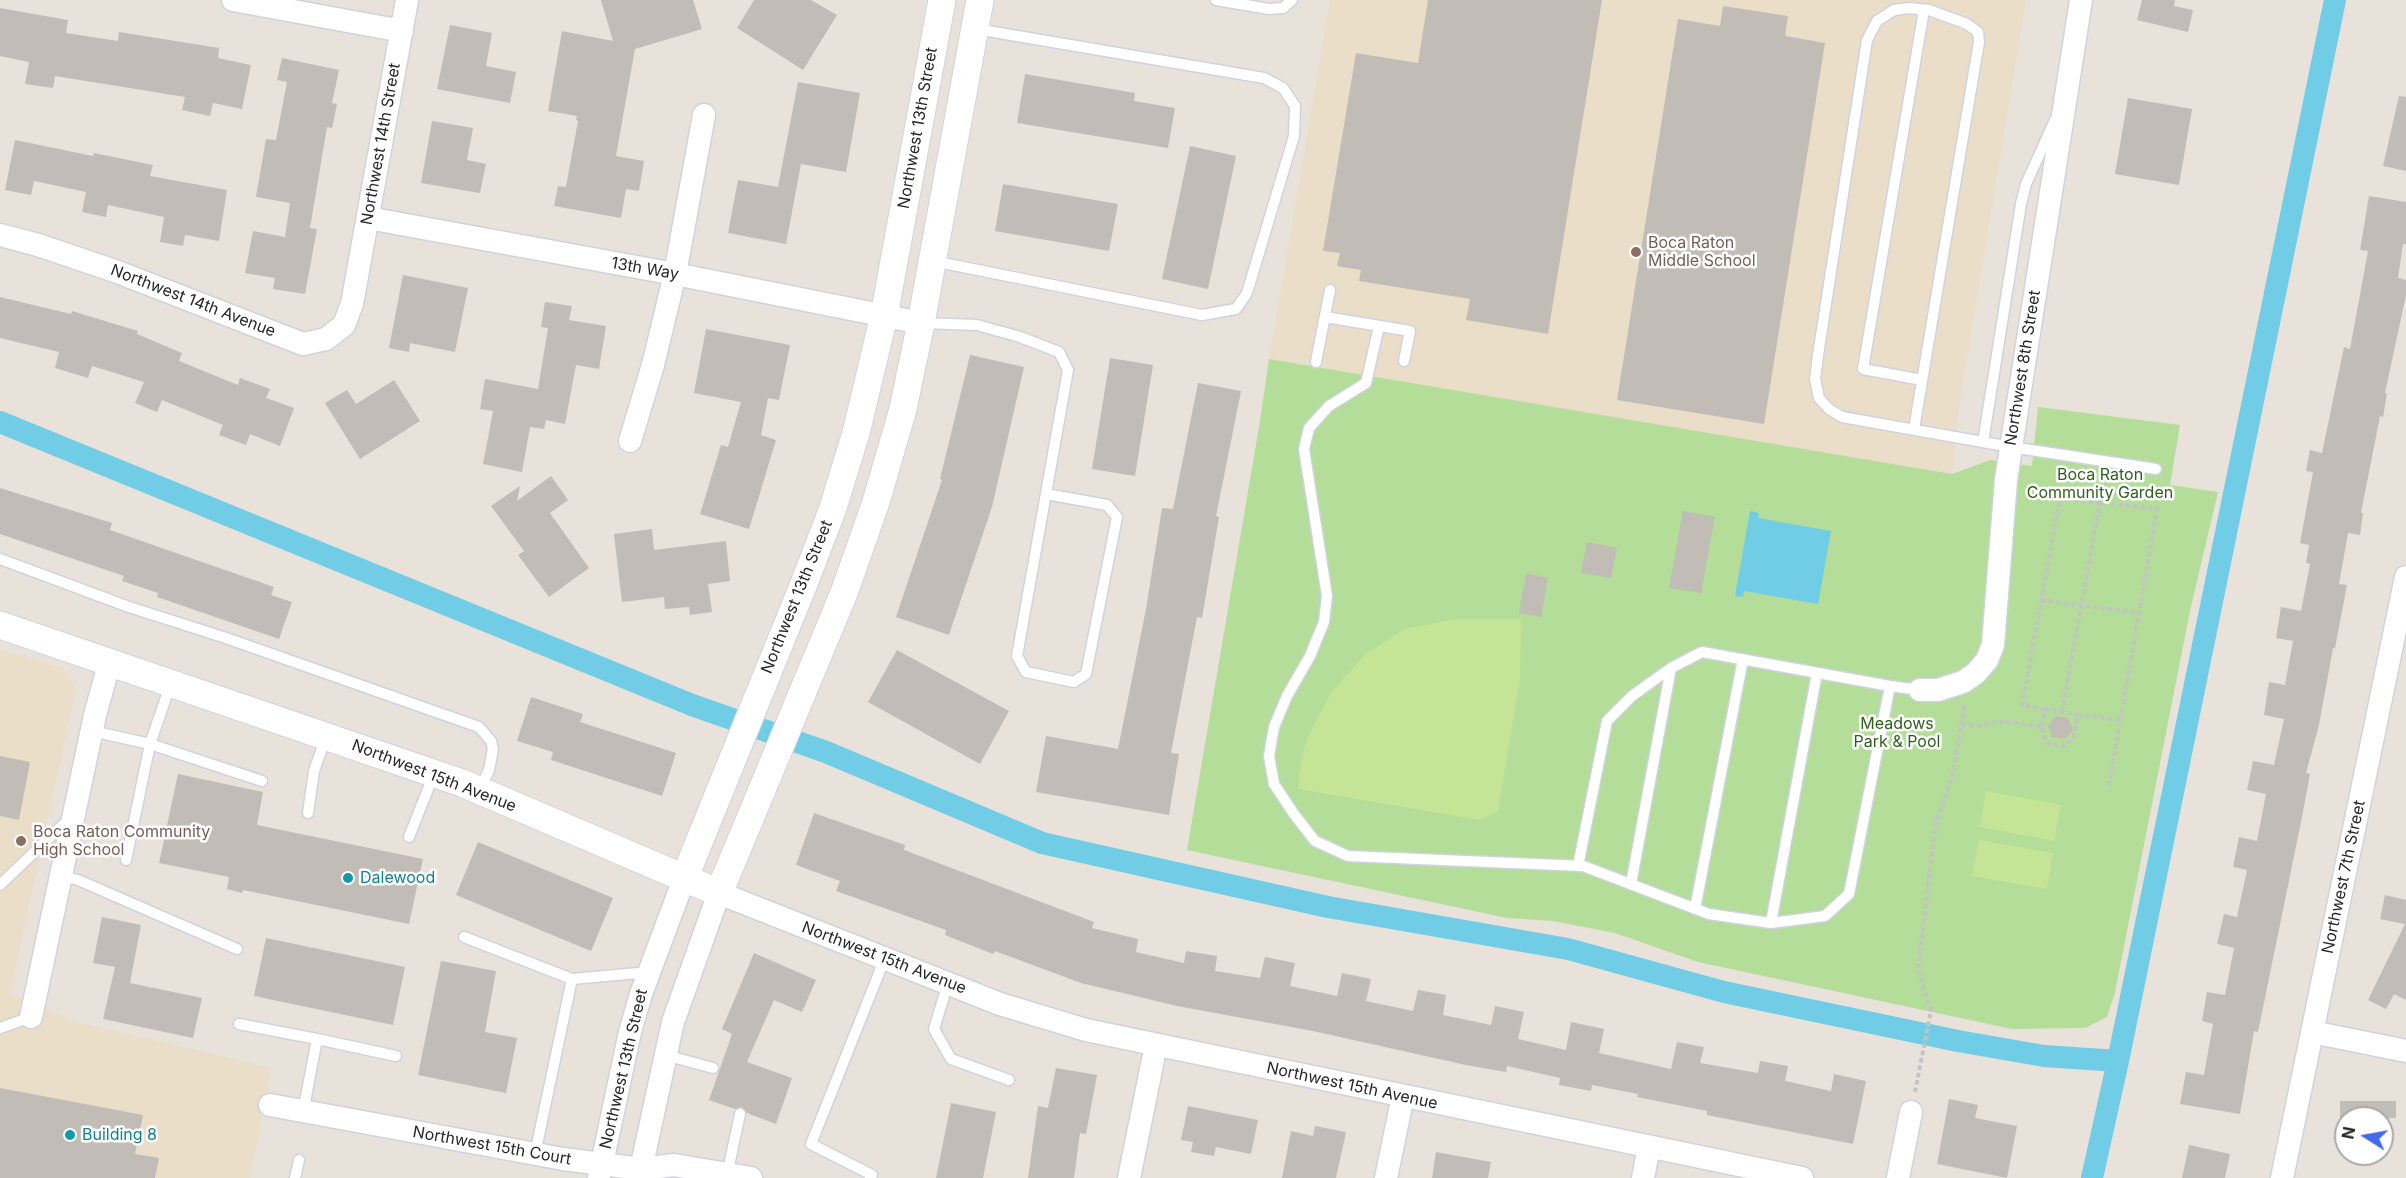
<!DOCTYPE html>
<html>
<head>
<meta charset="utf-8">
<style>
  body { margin:0 }
  #map { position:relative; width:2406px; height:1178px; overflow:hidden; background:#e9e2da; font-family:Inter,sans-serif }
  canvas { display:block }
  .north { position:absolute; left:2334px; top:1106px; width:60px; height:60px; box-sizing:border-box; background:#fff; border:2px solid #a9a9a9; border-radius:50%; rotate:281deg; font-size:16px; font-weight:700; line-height:24px; text-align:center; color:#272727 }
  .north::after { content:''; display:block; margin:auto; width:21px; height:27px; background:#416aee; clip-path:polygon(50% 0,100% 100%,50% 72%,0 100%) }
</style>
</head>
<body>
<div id="map">
<canvas width="2406" height="1178"></canvas>
<div class="north">N</div>
</div>
<script>
const g = document.querySelector('canvas').getContext('2d');
g.lineJoin = 'round';
function fill(path, color) {
  g.fillStyle = color;
  g.fill(path, 'evenodd');
}
function shape(rows) {
  const path = new Path2D();
  for (const r of rows) {
    path.moveTo(r[0], r[1]);
    for (let i = 2; i < r.length; i += 2) path.lineTo(r[i], r[i + 1]);
  }
  return path;
}
function trace(path, color, width, dash) {
  g.strokeStyle = color;
  g.lineWidth = width;
  g.lineCap = dash ? 'butt' : 'round';
  g.setLineDash(dash || []);
  g.stroke(path);
}
function label(font, color, halo, rows, align = 'center') {
  g.font = font + ' Inter,sans-serif';
  g.lineWidth = 5;
  g.setLineDash([]);
  g.textBaseline = 'middle';
  g.strokeStyle = halo;
  g.fillStyle = color;
  for (const [text, x, y, turn = 0] of rows) {
    g.save();
    g.translate(x, y);
    g.rotate((+turn || 0) * Math.PI / 180);
    g.textAlign = isNaN(turn) ? turn : align;
    if (halo) g.strokeText(text, 0, 0);
    g.fillText(text, 0, 0);
    g.restore();
  }
}
const education = shape([
  [1330,0,2026,0,1960,402,1952,474,1556,410,1269,359],
  [0,650,63,668,76,689,10,993,73,1021,272,1068,250,1178,0,1178]
]);
const green = shape([
  [1269,359,1952,474,1990,460,2032,466,2038,407,2180,425,2170,485,2218,492,2190,611,2115,992,2107,1017,2085,1028,2012,1029,1698,962,1615,933,1553,921,1507,918,1187,850,1260,421]
]);
const pitch = shape([
  [1456,619,1521,619,1520,679,1498,811,1480,820,1298,789,1300,766,1306,741,1331,692,1367,653,1405,629],
  [1986,791,2061,805,2054,841,1980,827],
  [1979,840,2053,853,2047,889,1972,876]
]);
const water = shape([
  [1750,511,1759,513,1758,518,1831,531,1818,604,1744,591,1743,597,1735,596]
]);
const canal = shape([
  [0,422,692,705,826,752,1042,843,1328,907,1568,949,1724,992,1958,1041,2044,1056,2118,1061],
  [2092,1178,2118,1061,2335,0]
]);
const building = shape([
  [601,0,693,0,702,29,635,49,616,156,644,161,639,191,626,189,621,218,554,206,558,186,566,187,578,121,576,120,577,116,548,111,562,31,613,41],
  [754,0,811,0,837,15,803,70,737,28],
  [1428,0,1602,0,1548,334,1466,320,1470,299,1359,281,1361,270,1337,266,1340,253,1323,251,1356,53,1418,63],
  [2142,0,2175,0,2174,6,2193,10,2188,32,2137,20],
  [1723,6,1788,16,1785,36,1825,43,1764,424,1617,400,1678,19,1720,26],
  [0,8,68,20,66,33,118,41,119,32,219,48,218,58,251,65,242,109,213,103,210,116,182,110,185,97,55,76,53,88,25,84,29,62,0,56],
  [450,25,492,33,486,66,516,72,510,103,437,89],
  [282,58,339,70,332,103,337,104,332,128,327,127,310,228,317,229,305,294,273,289,275,278,245,273,253,231,285,237,290,203,256,197,266,139,276,140,287,82,277,80],
  [1025,74,1135,93,1134,101,1175,108,1168,148,1017,123],
  [798,82,860,93,846,172,801,164,786,244,728,233,738,180,778,187],
  [2399,96,2406,97,2406,171,2383,166],
  [2128,98,2192,109,2179,185,2115,174],
  [432,121,473,128,467,160,486,164,480,193,421,183],
  [15,140,93,156,94,153,153,165,150,176,227,190,219,241,185,235,183,246,160,242,164,217,108,205,106,217,82,212,86,192,34,181,31,195,5,190],
  [1190,146,1236,156,1208,289,1162,279],
  [1003,184,1118,204,1109,251,995,231],
  [2369,196,2406,202,2406,244,2403,244,2398,278,2406,280,2406,295,2385,393,2387,394,2383,417,2380,416,2361,513,2363,513,2360,535,2348,533,2339,584,2347,585,2335,648,2333,648,2319,725,2306,773,2310,774,2302,817,2258,1032,2254,1031,2240,1114,2180,1104,2186,1072,2204,1075,2213,1024,2202,1021,2207,992,2225,995,2234,948,2217,944,2224,914,2237,917,2247,870,2233,867,2239,837,2257,841,2266,794,2247,790,2253,761,2274,765,2284,719,2264,715,2269,682,2285,685,2293,641,2276,638,2281,607,2301,611,2310,564,2306,563,2309,545,2300,543,2313,472,2306,471,2310,450,2322,453,2344,347,2350,349,2368,251,2360,250],
  [403,275,468,288,455,352,410,343,409,352,389,348],
  [0,297,71,314,72,311,138,331,137,334,182,353,179,361,238,385,240,378,270,389,266,398,294,408,280,446,250,434,246,445,219,435,223,425,162,400,157,412,135,403,144,382,92,366,88,378,55,368,59,352,0,338],
  [545,302,572,306,569,320,606,326,599,369,576,365,565,424,546,420,544,429,530,427,522,472,483,464,493,411,480,409,485,379,538,389,548,328,541,327],
  [706,329,790,345,779,400,768,398,761,435,776,440,749,529,700,514,721,445,728,447,741,402,694,393],
  [970,355,1024,367,992,507,949,635,896,617,942,480,940,479],
  [1110,358,1153,365,1135,476,1092,469],
  [394,380,420,421,360,459,325,403,347,390,356,404],
  [1198,383,1241,391,1216,516,1219,517,1202,618,1197,617,1171,753,1179,754,1169,815,1036,792,1046,736,1118,749,1146,609,1162,508,1173,509],
  [551,476,568,500,550,513,589,568,549,597,518,555,524,551,491,506,520,486,517,501],
  [0,488,112,523,110,530,274,587,271,595,292,602,279,639,157,597,158,593,122,581,124,576,0,534],
  [1683,511,1715,517,1701,593,1669,588],
  [652,529,654,550,726,541,730,581,708,584,712,612,690,615,689,607,665,609,664,597,622,602,614,534],
  [1587,542,1617,548,1611,578,1581,573],
  [1526,573,1548,578,1541,617,1519,613],
  [897,650,1009,711,980,764,868,702],
  [531,697,583,714,580,722,676,753,662,796,551,760,553,752,517,741],
  [2056,716,2068,718,2073,730,2065,739,2052,737,2048,726],
  [0,756,30,762,19,820,0,816],
  [178,774,263,792,257,825,423,859,409,924,243,890,242,893,227,889,229,877,159,863],
  [814,813,905,845,904,850,1094,922,1092,928,1138,939,1136,952,1184,963,1186,951,1217,956,1215,971,1260,978,1265,957,1295,963,1290,986,1337,996,1342,973,1371,979,1366,1001,1413,1011,1418,990,1446,995,1443,1015,1491,1025,1495,1006,1524,1012,1518,1039,1566,1050,1571,1022,1604,1029,1599,1053,1671,1069,1677,1042,1704,1047,1700,1063,1758,1073,1760,1061,1788,1066,1785,1081,1831,1091,1834,1074,1866,1081,1853,1144,1707,1115,1707,1111,1637,1097,1638,1094,1592,1085,1591,1091,1559,1085,1560,1078,1507,1066,1506,1072,1466,1065,1313,1031,1177,1006,1081,983,995,951,993,954,945,935,946,930,836,891,840,881,796,865],
  [478,842,613,898,591,951,456,895],
  [2385,895,2406,900,2406,1000,2394,994,2386,1009,2368,1000,2405,924,2380,919],
  [102,917,141,925,130,983,202,998,193,1038,103,1019,115,967,93,963],
  [266,938,405,967,393,1025,254,996],
  [754,953,816,980,802,1012,774,1000,747,1062,792,1078,776,1124,747,1113,742,1107,735,1109,709,1100,732,1034,722,1029],
  [441,961,496,971,485,1032,517,1038,506,1093,418,1075],
  [1056,1068,1097,1075,1086,1134,1080,1133,1074,1178,1028,1178,1038,1106,1048,1108],
  [0,1088,143,1115,135,1154,159,1158,155,1178,0,1178],
  [1949,1099,1978,1105,1975,1118,2017,1126,2007,1178,1937,1164],
  [2340,1101,2396,1101,2396,1118,2340,1118],
  [951,1103,996,1112,983,1178,936,1178],
  [1188,1106,1258,1120,1251,1154,1216,1147,1214,1156,1191,1152,1193,1142,1181,1140],
  [1315,1126,1346,1132,1336,1178,1282,1178,1291,1131,1313,1136],
  [2189,1145,2230,1154,2225,1178,2182,1178],
  [1436,1152,1491,1162,1488,1178,1432,1178]
]);
const path = shape([
  [2041,600,2139,613],
  [2045,709,2022,705,2060,498,2157,509,2109,785],
  [2045,709,2078,715,2073,738,2064,746,2049,744,2043,736,2042,727,2045,709],
  [2062,712,2100,502],
  [2078,715,2121,720],
  [1962,724,1981,726,1995,722,2011,722,2042,727],
  [1915,1092,1931,1011,1918,970,1936,822,1952,778,1965,703]
]);
const service = shape([
  [1216,0,1269,9,1283,8,1292,0],
  [933,261,1202,315,1236,309,1247,293,1294,136,1295,106,1283,88,1264,78,976,29],
  [1325,317,1410,331,1404,361],
  [921,323,977,325,1020,337,1059,352,1068,370,1017,656,1026,672,1074,682,1086,674,1117,517,1107,505,1046,494],
  [1379,326,1366,383,1329,406,1309,428,1304,449,1327,596,1324,622,1310,656,1287,696,1274,727,1269,756,1274,784,1294,814,1315,841,1348,856,1583,866,1709,914,1771,923,1825,916,1849,894,1890,686,1920,690],
  [1316,362,1330,290],
  [1922,380,1863,369,1924,10],
  [1914,429,1979,42,1978,32,1967,24,1929,10,1909,8,1894,10,1877,21,1867,40,1818,355,1815,379,1819,398,1829,409,1842,417,2011,447,2156,469],
  [1983,442,2021,204,2026,184,2055,120],
  [0,559,129,607,223,637,479,727,491,741,493,749,489,770,479,791],
  [171,683,150,744,262,781],
  [92,731,150,744,126,860],
  [308,813,314,771,326,737],
  [409,837,434,774],
  [1578,866,1607,721,1632,696,1671,668,1702,652,1890,686],
  [61,876,78,880,237,949],
  [1631,884,1671,668],
  [0,885,69,819],
  [1695,909,1743,659],
  [1771,923,1817,673],
  [464,937,572,979,649,972],
  [948,983,934,1029,951,1059,1009,1080],
  [239,1024,317,1039],
  [0,1028,31,1017],
  [665,1055,713,1068],
  [303,1112,317,1039,396,1056],
  [535,1154,572,979],
  [727,1175,740,1114],
  [295,1178,299,1160],
  [870,1178,872,1175,811,1144,885,958]
]);
const minor = shape([
  [233,0,402,31],
  [368,218,675,274,921,323],
  [0,235,38,245,115,271,303,344,326,339,344,325,352,304,407,0],
  [630,441,653,365,675,274,704,115],
  [1920,690,1938,690,1963,682,1976,673,1987,660,1993,645,2006,480,2081,0],
  [31,1017,95,715,110,661],
  [2312,1032,2406,1051],
  [270,1105,563,1159,641,1169,674,1165,751,1178],
  [599,1177,630,1032,641,994,684,879],
  [639,1178,673,1022,719,893,1000,1004,1086,1030,1802,1178],
  [1129,1178,1156,1045],
  [1386,1178,1403,1096],
  [1643,1178,1649,1147],
  [1898,1178,1911,1112],
  [2282,1178,2406,577]
]);
const tertiary = shape([
  [0,625,462,783,719,893,844,593,876,502,903,409,921,323,980,0],
  [684,879,805,581,832,511,856,433,884,316,942,0]
]);
const markers = [
  [1636,252,6,"#8d6e63"],
  [21,841,6,"#8d6e63"],
  [348,878,6,"#0f9aa8"],
  [70,1135,6,"#0f9aa8"]
];
const streetNames = [
  ["Northwest 13th Street",918,128,-80],
  ["Northwest 14th Street",381,144,-80],
  ["13th Way",645,269,10],
  ["Northwest 14th Avenue",193,301,21],
  ["Northwest 8th Street",2023,368,-81],
  ["Northwest 13th Street",797,597,-68],
  ["Northwest 15th Avenue",434,776,21],
  ["Northwest 7th Street",2344,877,-78],
  ["Northwest 15th Avenue",884,958,21],
  ["Northwest 13th Street",624,1069,-77],
  ["Northwest 15th Avenue",1352,1086,12],
  ["Northwest 15th Court",492,1146,10]
];
const educationNames = [
  ["Boca Raton",1648,243],
  ["Middle School",1648,261],
  ["Boca Raton Community",33,832],
  ["High School",33,850]
];
const parkNames = [
  ["Boca Raton",2100,475],
  ["Community Garden",2100,493],
  ["Meadows",1897,724],
  ["Park & Pool",1897,742]
];
const cultureNames = [
  ["Dalewood",360,878],
  ["Building 8",82,1135]
];
fill(education, '#eadec9');
fill(green, '#b3dd99');
fill(pitch, '#c6e495');
fill(water, '#71cde6');
trace(canal, '#71cde6', 22);
fill(building, '#c1bcb6');
trace(service, '#cfd3e0', 13);
trace(minor, '#cfd3e0', 25);
trace(tertiary, '#cfd3e0', 29);
trace(path, '#c3c3c3', 4, [4.5, 3]);
trace(service, '#fff', 10);
trace(minor, '#fff', 22);
trace(tertiary, '#fff', 27);
for (const [x, y, r, color] of markers) {
  const dot = new Path2D();
  dot.arc(x, y, r, 0, 2 * Math.PI);
  g.fillStyle = color;
  g.fill(dot);
  trace(dot, '#fff', 2);
}
label('16px', '#272727', '#fff', streetNames);
label('16px', '#785e54', '#fff', educationNames, 'left');
label('16px', '#2e5f1d', '#fff', parkNames);
label('16px', '#0d838f', '#fff', cultureNames, 'left');
</script>
</body>
</html>
